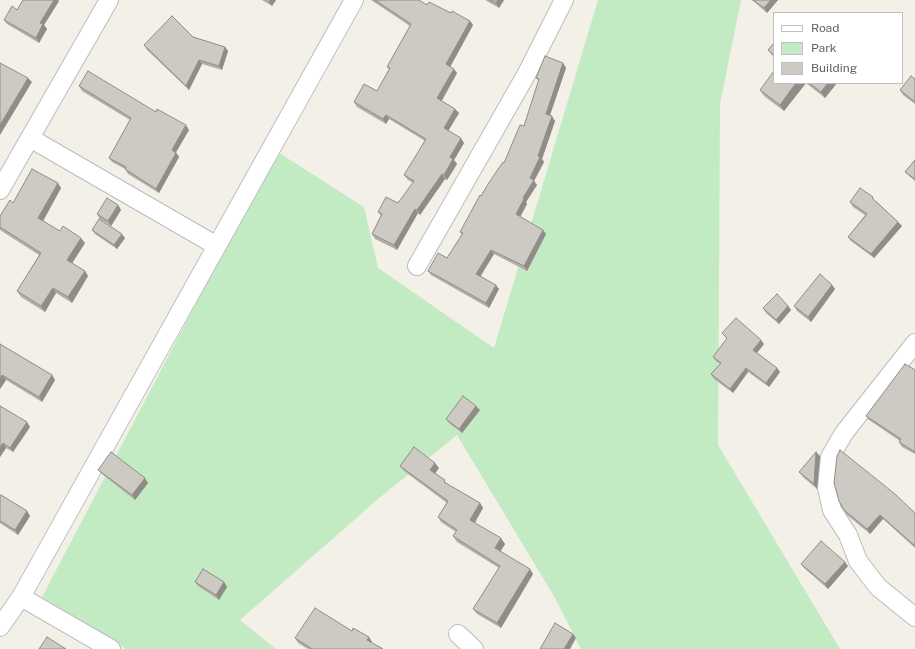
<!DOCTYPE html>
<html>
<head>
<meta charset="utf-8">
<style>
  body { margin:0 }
  #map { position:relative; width:915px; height:649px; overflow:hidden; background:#f2f0e7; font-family:"Public Sans",sans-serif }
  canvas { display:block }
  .legend { position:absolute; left:773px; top:12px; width:130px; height:72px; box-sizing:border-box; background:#fff; border:1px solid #bfc0c3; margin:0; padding:5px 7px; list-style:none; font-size:12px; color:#5e6269 }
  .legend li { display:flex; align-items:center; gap:8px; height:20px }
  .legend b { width:20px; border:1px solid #bfc0c3 }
</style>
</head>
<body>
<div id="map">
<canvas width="915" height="649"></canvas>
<ul class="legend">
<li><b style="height:5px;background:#fff"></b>Road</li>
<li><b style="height:11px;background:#c2ebc3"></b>Park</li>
<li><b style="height:11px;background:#cdcac4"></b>Building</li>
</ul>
</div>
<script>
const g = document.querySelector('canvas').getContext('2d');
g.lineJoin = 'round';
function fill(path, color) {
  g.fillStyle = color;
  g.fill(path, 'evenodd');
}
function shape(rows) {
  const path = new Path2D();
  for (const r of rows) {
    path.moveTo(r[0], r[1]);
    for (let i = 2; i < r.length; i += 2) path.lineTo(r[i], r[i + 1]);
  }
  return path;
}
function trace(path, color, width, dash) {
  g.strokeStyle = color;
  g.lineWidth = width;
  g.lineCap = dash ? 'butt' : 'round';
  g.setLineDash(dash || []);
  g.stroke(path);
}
const green = shape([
  [598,0,741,0,720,104,718,445,840,649,581,649,555,598,457,435,378,499,240,620,276,649,126,649,42,597,276,151,364,207,378,268,494,348]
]);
const street = shape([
  [30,138,217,246],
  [0,190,109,0],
  [417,266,526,75,564,0],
  [915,343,844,433,830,457,827,488,832,510,848,535,858,561,878,587,915,617],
  [21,597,111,649],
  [0,627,21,597,354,0],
  [458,634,474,649]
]);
const wall = shape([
  [23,0,58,0,59,1,44,25,47,29,39,43,7,24,4,20,17,10],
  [262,0,276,0,272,6],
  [371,0,419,0,427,5,451,13,470,21,473,25,450,67,457,73,442,101,455,109,459,113,448,131,464,143,454,160,457,164,447,180,445,179,420,215,418,213,397,250,375,239,372,234,381,216,378,212,398,203,413,183,408,180,404,175,425,141,389,119,386,124,357,107,354,102,377,91,389,69,387,67,410,26],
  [485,0,504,0,499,8],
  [752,0,778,0,767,13],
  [193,37,225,47,228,51,222,70,202,64,189,90,147,50,144,45],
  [774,43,774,58,768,50],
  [563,63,566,68,550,115,555,121,542,159,544,162,534,181,537,185,526,202,527,204,520,217,546,234,527,271,494,254,481,276,499,289,489,308,431,275,428,271,447,258,462,234,460,232,481,196,504,163,524,126,539,81,536,78],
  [915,79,915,104,903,95,900,90],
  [774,83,806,83,784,111,764,96,760,90],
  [806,83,837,83,825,98],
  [79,86,156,112,189,130,176,152,179,157,159,193,128,174,125,169,112,162,109,158,130,120,82,91],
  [915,160,915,181,909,176,905,172],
  [61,188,43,221,60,231,85,243,72,263,85,271,88,276,72,303,56,293,45,312,21,297,17,291,39,255,0,230,0,216,13,203],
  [876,201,898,222,902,226,874,258,851,241,848,237,865,215,853,207,850,202],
  [118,205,121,210,111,226,100,219,97,214],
  [92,230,125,238,117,249,95,234],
  [832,285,835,289,811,322,797,311,794,306],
  [788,306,791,310,779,324,766,313,763,308],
  [722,333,764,344,757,353,777,368,780,372,769,387,748,372,733,393,714,379,711,374,720,364,716,361,713,357,727,339],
  [0,344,52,375,55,380,42,402,6,380,0,389],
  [915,370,915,454,902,447,899,442,900,441,869,420,866,416],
  [0,406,30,427,13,452,6,448,0,457],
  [480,410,462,433,449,423,446,419],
  [820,456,817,489,803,477,799,472],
  [400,466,439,468,435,473,449,485,480,503,483,508,475,523,505,544,500,551,533,574,501,628,477,614,473,609,499,568,457,542,453,536,456,532,441,522,438,517,447,503,404,471],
  [98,470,148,483,135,500,102,474],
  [0,497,27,511,30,516,18,535,0,523],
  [839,501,915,513,915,548,883,519,870,534,847,515],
  [801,564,848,566,828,589,804,568],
  [195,582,224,582,227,587,219,600,198,586],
  [352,631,372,642,371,643,383,649,308,649,298,643,295,638]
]);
const shadedWall = shape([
  [54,0,58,0,59,1,44,25,47,29,39,43,36,38,40,23],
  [270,0,276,0,272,6,269,2],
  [498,0,504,0,499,8,496,3],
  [771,0,778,0,767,13,764,8],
  [470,21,473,25,449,69,446,64],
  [225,47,228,51,222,70,219,66],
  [199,60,202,64,189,90,186,86],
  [563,63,566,68,549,118,546,114],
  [454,69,457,73,440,103,437,98],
  [28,78,32,82,0,135,0,125],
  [796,83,806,83,784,111,780,105],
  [828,83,837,83,825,98,821,92],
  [455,109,459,113,447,133,444,128],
  [386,115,389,119,386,124,383,119],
  [552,116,555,121,542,159,544,162,534,181,537,185,526,202,527,204,519,219,516,214,538,156],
  [186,125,189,130,175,154,172,150],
  [461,138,464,143,454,160,457,164,447,180,444,175,450,157],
  [176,153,179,157,159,193,156,189],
  [442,174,445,179,420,215,417,210],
  [58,183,61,188,42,223,38,218],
  [118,205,121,210,111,226,108,221],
  [415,209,418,213,397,250,394,245],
  [898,222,902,226,874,258,871,254],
  [543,230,546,234,527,271,524,266],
  [122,234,125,238,117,249,114,245],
  [81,238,85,243,71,265,67,260],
  [491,250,494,254,479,278,476,274],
  [85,271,88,276,72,303,68,297],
  [496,285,499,289,489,308,486,303],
  [832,285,835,289,811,322,808,317],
  [53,288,56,293,45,312,41,306],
  [788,306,791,310,779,324,776,320],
  [761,340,764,344,756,354,753,350],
  [746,368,748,372,733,393,730,389],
  [777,368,780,372,769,387,766,383],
  [2,375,6,380,0,389,0,379],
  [52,375,55,380,42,402,39,397],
  [476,406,480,410,462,433,459,429],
  [27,422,30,427,13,452,10,448],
  [3,443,6,448,0,457,0,448],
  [816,452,820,456,817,489,814,484],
  [435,463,439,468,434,475,430,470],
  [145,478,148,483,135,500,132,495],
  [480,503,483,508,473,525,470,520],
  [27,511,30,516,18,535,15,530],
  [880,515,883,519,870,534,867,529],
  [501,538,505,544,499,554,495,548],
  [845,562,848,566,828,589,825,584],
  [530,569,533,574,501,628,497,623],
  [224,582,227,587,219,600,216,595],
  [573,634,576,638,570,649,564,649],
  [369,637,372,642,370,645,367,640]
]);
const building = shape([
  [23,0,54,0,40,23,43,24,36,38,4,20,12,6,17,10,23,0],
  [375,0,419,0,427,5,429,2,451,13,452,11,470,21,446,64,454,69,437,98,455,109,444,128,461,138,450,157,453,159,444,175,442,174,417,210,415,209,394,245,372,234,382,214,378,212,386,197,398,203,414,181,404,175,426,139,386,115,383,119,354,102,364,84,377,91,390,68,387,67,411,24,375,0],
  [490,0,498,0,496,3,490,0],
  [753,0,771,0,764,8,753,0],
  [172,16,193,37,225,47,219,66,199,60,186,86,144,45,172,16],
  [774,43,774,55,768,50,774,43],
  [545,56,563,63,546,114,552,116,538,156,540,157,530,178,534,180,523,198,524,199,516,214,543,230,524,266,491,250,476,274,496,285,486,303,428,271,438,253,447,258,463,233,460,232,480,195,481,196,490,181,503,162,504,163,520,125,524,126,539,79,536,78,545,56],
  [0,63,28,78,0,125,0,63],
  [88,71,156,112,157,109,186,125,172,150,176,153,156,189,125,169,126,167,109,158,131,118,79,86,88,71],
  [774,71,774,83,796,83,780,105,760,90,774,71],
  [911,76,915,79,915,102,900,90,911,76],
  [809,83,828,83,821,92,809,83],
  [915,160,915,179,905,172,915,160],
  [32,169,58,183,38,218,60,231,63,226,81,238,67,260,85,271,68,297,53,288,41,306,17,291,41,253,0,227,0,216,10,200,13,203,32,169],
  [860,188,873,197,872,198,898,222,871,254,848,237,867,214,850,202,860,188],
  [107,198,118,205,108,221,97,214,107,198],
  [99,219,122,234,114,245,92,230,99,219],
  [820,274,832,285,808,317,794,306,820,274],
  [777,294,788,306,776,320,763,308,777,294],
  [736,318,761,340,753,350,777,368,766,383,746,368,730,389,711,374,721,363,713,357,727,338,722,333,736,318],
  [0,344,52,375,39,397,2,375,0,379,0,344],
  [905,364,915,370,915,452,899,442,901,439,866,416,905,364],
  [463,396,476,406,459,429,446,419,463,396],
  [0,406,27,422,10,448,3,443,0,448,0,406],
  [414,447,435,463,430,470,445,480,444,482,480,503,470,520,501,538,495,548,530,569,497,623,473,609,500,566,453,536,457,530,438,517,448,501,400,466,414,447],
  [840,450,895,494,915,513,915,546,880,515,867,529,844,510,839,501,834,483,837,456,840,450],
  [111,452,145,478,132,495,98,470,111,452],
  [816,452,814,484,799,472,816,452],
  [1,495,27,511,15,530,0,521,0,497,1,495],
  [821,541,845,562,825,584,801,564,821,541],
  [203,569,224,582,216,595,195,582,203,569],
  [315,608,352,631,353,628,369,637,367,640,383,649,312,649,295,638,315,608],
  [555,623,573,634,564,649,540,649,555,623],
  [47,637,66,649,39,649,47,637]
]);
fill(green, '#c2ebc3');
trace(street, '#b9bcc1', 20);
trace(street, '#fff', 18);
fill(wall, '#b0aea9');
fill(shadedWall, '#908d89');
fill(building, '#cdcac4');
trace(building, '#908d89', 1);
</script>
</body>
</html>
